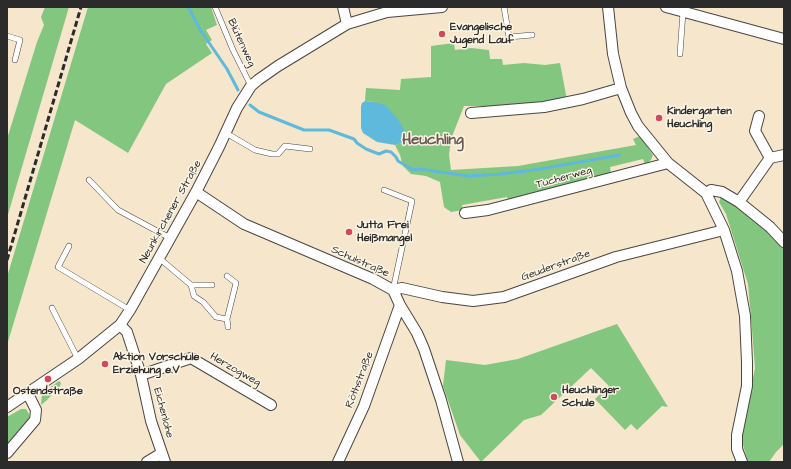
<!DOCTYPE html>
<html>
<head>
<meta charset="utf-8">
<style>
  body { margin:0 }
  #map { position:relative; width:791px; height:469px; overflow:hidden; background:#f5e6cc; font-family:"Architects Daughter",sans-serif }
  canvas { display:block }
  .frame { position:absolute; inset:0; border:8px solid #2b2b2b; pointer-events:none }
</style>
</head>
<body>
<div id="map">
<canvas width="791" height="469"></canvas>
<div class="frame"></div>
</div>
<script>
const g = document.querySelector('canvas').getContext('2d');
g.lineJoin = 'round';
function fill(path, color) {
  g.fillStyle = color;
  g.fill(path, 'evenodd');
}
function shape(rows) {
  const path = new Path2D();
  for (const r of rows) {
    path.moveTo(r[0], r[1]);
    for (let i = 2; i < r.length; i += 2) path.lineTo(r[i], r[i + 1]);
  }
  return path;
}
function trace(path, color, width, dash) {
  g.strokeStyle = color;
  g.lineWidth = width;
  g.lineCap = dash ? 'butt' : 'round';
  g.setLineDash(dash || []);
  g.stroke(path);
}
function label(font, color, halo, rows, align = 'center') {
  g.font = font + ' "Architects Daughter",sans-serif';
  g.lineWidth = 3;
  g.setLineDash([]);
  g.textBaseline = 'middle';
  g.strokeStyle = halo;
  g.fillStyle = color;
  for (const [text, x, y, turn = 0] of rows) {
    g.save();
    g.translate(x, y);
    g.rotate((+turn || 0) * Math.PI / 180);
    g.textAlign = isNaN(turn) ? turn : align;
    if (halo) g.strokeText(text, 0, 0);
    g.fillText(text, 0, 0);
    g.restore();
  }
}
const green = shape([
  [45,7,69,7,7,218,7,139,37,42,44,25,41,17],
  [88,7,211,7,217,25,206,30,212,40,206,44,212,53,166,84,128,153,75,120,7,345,7,277],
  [454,43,455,50,471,48,489,50,490,59,502,59,503,65,524,63,545,65,560,63,567,100,528,106,464,106,451,139,449,155,451,170,518,166,636,145,633,139,640,136,653,155,651,160,647,163,645,164,643,159,610,167,611,174,508,200,507,197,462,205,463,210,451,212,444,207,440,182,426,176,411,174,403,166,400,155,395,145,402,143,374,102,365,101,366,88,400,90,401,79,431,77,431,46],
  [721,197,755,218,778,240,784,248,784,444,776,452,769,462,748,462,741,438,755,368,752,329,748,284,726,214,719,202],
  [617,324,668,407,662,406,637,430,631,424,625,430,595,399,609,386,591,368,541,415,524,420,481,462,460,435,443,386,446,360,485,365,518,359],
  [59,381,61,383,60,386,47,400,41,405,42,393],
  [21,409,26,409,29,414,29,419,24,427,7,445,7,417]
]);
const water = shape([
  [365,101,374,102,385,105,397,118,405,131,402,143,395,145,377,142,363,133,361,128,361,106,362,103]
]);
const stream = shape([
  [188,7,201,31,227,69,238,90],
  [250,105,259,112,304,130,329,130,354,139,357,143,366,149,379,154,386,151,391,152,396,157,398,161,413,170,419,169,469,176,500,174,534,170,620,155]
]);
const lane = shape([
  [215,7,233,50,251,86],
  [504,7,509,37,532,35],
  [7,36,20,40,15,60],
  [680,54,683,12],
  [226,133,255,150,272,154,278,154,285,146,310,149],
  [89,180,118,210,170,238],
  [384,190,412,201,393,290],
  [69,246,58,267,130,310],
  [159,258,191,285,194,296,203,302,216,317,227,319,228,327],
  [227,276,236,283,227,319],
  [191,285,212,285],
  [52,308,78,359]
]);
const street = shape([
  [343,7,347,24],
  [608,7,613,54,621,88,631,113,638,126,668,163,706,193,724,230,737,271,745,316,747,362,747,386,737,435,737,449,742,462],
  [666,7,784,39],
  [471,113,544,107,583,99,621,88],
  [759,116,755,131,770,158,784,155],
  [196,192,244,224,373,279,393,290,400,305,417,333,424,349,441,400,458,462],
  [706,193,711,190,722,192,739,202,770,227,784,242],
  [739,202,770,158],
  [465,213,488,210,668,163],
  [393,290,402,288,442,297,473,301,504,297,616,257,724,230],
  [120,325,127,332,141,375,151,421,165,462],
  [141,375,191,358,271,405],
  [7,407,78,359,120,325,130,310,196,192,219,147,237,108,251,86,258,80,278,66,347,24,387,12,442,7],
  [7,453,35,420,36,410,28,394],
  [147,462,162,453],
  [338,462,364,406,400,305]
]);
const rail = shape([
  [7,260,81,7]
]);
const markers = [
  [442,34,4,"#d1495b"],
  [659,118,4,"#d1495b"],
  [349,232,4,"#d1495b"],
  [105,364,4,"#d1495b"],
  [48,379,4,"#d1495b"],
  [554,397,4,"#d1495b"]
];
const poiNames = [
  ["Evangelische",450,28],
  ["Jugend Lauf",450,41],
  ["Kindergarten",667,112],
  ["Heuchling",667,125],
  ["Jutta Frei",357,226],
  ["Heißmangel",357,239],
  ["Aktion Vorschule",113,358],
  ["Erziehung e.V",113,371],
  ["Heuchlinger",562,391],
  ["Schule",562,404],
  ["Ostendstraße",48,392,"center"]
];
const streetNames = [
  ["Blütenweg",241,43,65],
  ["Tucherweg",564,178,-15],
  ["Neunkirchener Straße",171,212,-61],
  ["Schulstraße",360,262,24],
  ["Geuderstraße",556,266,-20],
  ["Herzogweg",235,370,30],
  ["Röthstraße",360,380,-69],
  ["Eichenlohe",163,413,75]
];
const districtNames = [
  ["Heuchling",433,141]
];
fill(green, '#83c67f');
fill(water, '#5fb9dc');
trace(stream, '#5fb9dc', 3);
trace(lane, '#494743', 6);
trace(street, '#494743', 12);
trace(lane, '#fff', 5);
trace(street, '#fff', 10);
trace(rail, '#2b2b2b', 3, [6, 3]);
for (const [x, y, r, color] of markers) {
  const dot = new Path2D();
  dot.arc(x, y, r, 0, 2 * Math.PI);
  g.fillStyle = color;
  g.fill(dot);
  trace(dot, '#fcf5e5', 1.5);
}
label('bold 11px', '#2b2b2b', '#fcf5e5', poiNames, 'left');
label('11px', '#2b2b2b', '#fcf5e5', streetNames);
label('bold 15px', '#6b5a54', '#fcf5e5', districtNames);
</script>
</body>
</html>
